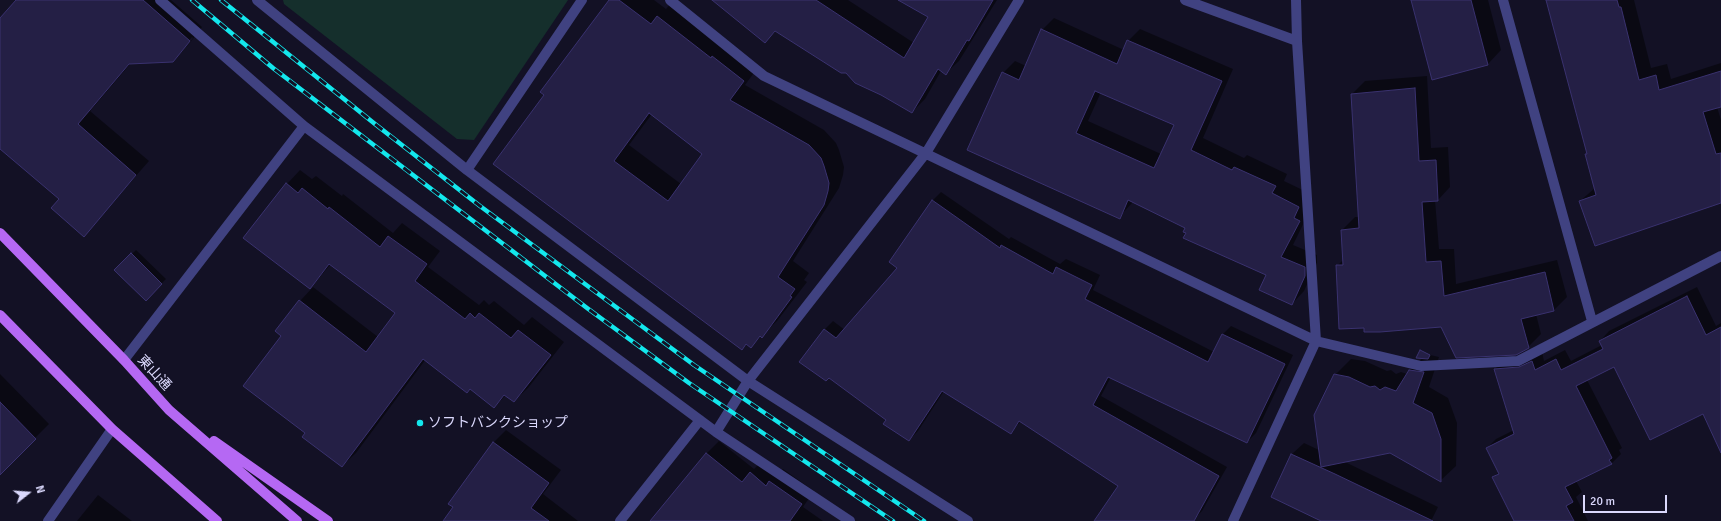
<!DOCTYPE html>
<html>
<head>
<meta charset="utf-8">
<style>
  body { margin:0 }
  #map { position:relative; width:1721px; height:521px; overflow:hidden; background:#131125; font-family:Signika,sans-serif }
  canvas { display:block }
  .north { position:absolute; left:8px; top:473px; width:40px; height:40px; -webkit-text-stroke:3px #131125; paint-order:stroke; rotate:73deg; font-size:11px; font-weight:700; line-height:16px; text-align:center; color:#dad8fc }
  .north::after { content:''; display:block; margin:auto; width:14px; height:18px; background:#dad8fc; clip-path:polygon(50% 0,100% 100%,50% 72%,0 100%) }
  .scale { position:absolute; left:1583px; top:495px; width:84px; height:18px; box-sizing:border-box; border:2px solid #dad8fc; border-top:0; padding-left:5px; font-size:12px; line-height:14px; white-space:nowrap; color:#dad8fc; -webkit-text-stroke:3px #131125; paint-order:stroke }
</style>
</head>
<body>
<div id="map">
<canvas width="1721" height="521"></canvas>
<div class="north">N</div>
<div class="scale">20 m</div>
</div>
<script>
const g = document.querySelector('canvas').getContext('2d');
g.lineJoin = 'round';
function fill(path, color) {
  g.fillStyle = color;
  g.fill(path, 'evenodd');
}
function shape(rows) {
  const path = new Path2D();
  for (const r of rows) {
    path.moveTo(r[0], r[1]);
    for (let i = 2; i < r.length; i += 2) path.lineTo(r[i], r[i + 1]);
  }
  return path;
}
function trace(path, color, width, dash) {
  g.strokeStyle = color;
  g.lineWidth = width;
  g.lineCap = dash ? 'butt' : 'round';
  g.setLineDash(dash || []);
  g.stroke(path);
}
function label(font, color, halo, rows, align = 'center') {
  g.font = font + ' Signika,"Noto Sans JP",sans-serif';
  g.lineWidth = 3;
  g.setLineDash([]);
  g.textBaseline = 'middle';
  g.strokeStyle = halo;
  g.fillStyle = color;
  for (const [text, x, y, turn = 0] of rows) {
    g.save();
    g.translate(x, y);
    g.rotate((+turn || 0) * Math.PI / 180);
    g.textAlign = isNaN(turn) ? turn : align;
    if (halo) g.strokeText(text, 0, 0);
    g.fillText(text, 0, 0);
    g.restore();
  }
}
const green = shape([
  [283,0,568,0,474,140,457,139,284,4]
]);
const shadow = shape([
  [18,0,171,0,202,27,186,48,193,38,192,37,182,49,184,49,173,61,131,63,90,111,149,161,84,235,60,198,0,124,0,19],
  [610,0,654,0,666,9,673,1,759,66,745,85,824,130,836,143,839,150,844,167,843,175,839,188,793,261,809,273,804,280,807,282,777,321,751,346,747,344,742,348,545,95],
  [652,114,703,154,681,184,629,145],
  [713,0,848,0,914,43,929,17,900,0,997,0,959,61,946,73,941,71,925,99,912,112,776,31,765,42],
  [1412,0,1488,0,1501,50,1488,64],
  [1547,0,1634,0,1651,68,1667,64,1671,79,1721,63,1721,106,1717,107,1721,120,1721,202,1580,201,1595,188,1586,154,1588,153],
  [1054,18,1124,50,1128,41,1140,29,1233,69,1203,138,1244,158,1247,155,1287,174,1284,181,1311,194,1311,208,1293,245,1317,255,1317,263,1304,291,1292,304,1267,274,1186,227,1133,202,1119,217,1003,73,1015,61,1026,66,1042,30],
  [1101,92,1175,125,1161,154,1088,121],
  [1427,76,1431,148,1448,147,1450,187,1438,200,1435,200,1439,249,1454,249,1456,284,1557,260,1567,297,1554,310,1536,314,1541,334,1528,347,1442,326,1337,266,1344,259,1342,230,1355,217,1360,217,1352,94,1365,81],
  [300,170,312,179,316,176,342,196,343,194,393,233,402,223,440,251,428,267,479,305,484,300,489,305,494,301,524,325,532,317,564,342,528,388,514,401,506,395,494,407,471,389,467,392,426,359,356,453,342,466,283,336,300,301,313,287,378,337,396,313,331,264,310,288,287,184],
  [941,192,1009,239,1011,237,1060,264,1066,259,1100,275,1093,290,1214,352,1222,335,1231,326,1293,355,1256,433,1247,442,1111,377,1101,396,1227,467,1202,511,1193,520,1099,521,1119,486,1021,421,1010,433,944,391,918,431,909,440,887,420,824,330,833,321,845,330,898,267,932,201],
  [136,250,166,279,146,299,116,270],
  [1697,287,1716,326,1721,323,1721,413,1703,413,1614,366,1587,380,1622,448,1619,450,1621,454,1611,464,1576,481,1582,492,1576,497,1588,521,1515,521,1494,477,1499,472,1487,448,1496,439,1514,430,1495,369,1504,359,1542,352,1544,361,1565,350,1571,361,1602,345,1600,341,1609,331],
  [1426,354,1439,357,1429,387,1448,398,1457,423,1456,466,1440,481,1390,452,1343,461,1438,507,1431,521,1324,521,1272,497,1292,454,1304,443,1319,450,1335,375,1351,359,1365,361,1387,371,1391,370,1396,374,1401,372,1407,374],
  [0,374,49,424,0,473],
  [506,430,561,470,543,494,578,521,446,521,493,443],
  [719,441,754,469,763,460,778,473,783,469,814,491,803,507,823,521,651,521,707,453],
  [98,495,132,521,77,521]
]);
const building = shape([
  [16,0,143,0,190,41,173,62,129,64,78,124,136,175,84,237,51,208,59,199,0,149,0,18,16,0],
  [609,0,619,0,651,24,657,16,711,58,712,56,744,81,730,100,809,145,821,158,824,166,829,183,828,191,824,205,778,277,795,289,790,296,792,297,762,338,760,336,751,348,746,344,742,350,493,164,544,95,540,92,609,0],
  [649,113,702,154,668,201,614,161,649,113],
  [712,0,816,0,904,58,928,17,898,0,993,0,969,41,967,40,946,75,938,69,912,113,881,95,855,83,846,73,841,73,775,31,765,43,712,0],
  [1411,0,1471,0,1488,65,1432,80,1411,0],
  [1546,0,1617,0,1619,7,1621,7,1639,80,1656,75,1659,90,1721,71,1721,107,1703,112,1716,154,1721,153,1721,203,1595,246,1579,201,1596,195,1585,154,1587,154,1546,0],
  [1041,29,1117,64,1127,40,1222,81,1191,150,1232,170,1234,167,1276,186,1272,193,1299,207,1294,218,1300,221,1281,257,1305,267,1305,276,1292,305,1259,290,1266,275,1183,238,1186,233,1183,232,1185,228,1128,200,1120,219,967,150,1002,72,1019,80,1041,29],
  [1095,91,1174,125,1154,168,1076,133,1095,91],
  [1415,88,1419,161,1436,160,1438,201,1422,202,1426,262,1441,261,1444,296,1545,272,1554,311,1521,319,1529,348,1516,355,1456,358,1441,327,1380,332,1364,332,1364,328,1339,329,1336,265,1343,265,1341,230,1359,228,1351,94,1415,88],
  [286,183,298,193,302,188,328,209,329,207,380,247,388,236,427,264,415,281,465,319,470,313,475,318,479,313,511,338,518,330,551,355,514,402,504,395,494,408,470,389,467,393,423,359,342,467,302,437,305,433,243,386,281,336,275,331,299,300,366,352,395,313,329,264,310,289,243,238,286,183],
  [932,200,1000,248,1001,245,1053,274,1056,267,1092,285,1085,299,1208,362,1222,334,1285,364,1247,443,1108,377,1093,405,1219,476,1194,521,1094,521,1118,486,1019,421,1011,434,942,391,909,441,883,424,886,420,829,378,826,381,799,362,824,329,836,338,897,268,889,262,932,200],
  [131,253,162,284,146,301,114,270,131,253],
  [1687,296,1706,335,1721,327,1721,453,1703,414,1650,440,1614,367,1576,386,1612,458,1609,460,1612,464,1565,487,1573,502,1566,506,1574,521,1514,521,1492,477,1499,474,1486,448,1514,434,1494,369,1519,367,1532,361,1535,370,1556,359,1561,370,1603,349,1599,341,1687,296],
  [1420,350,1430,355,1428,359,1416,358,1420,350],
  [1409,370,1424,372,1413,403,1432,413,1441,439,1441,482,1390,453,1321,467,1314,415,1334,374,1349,377,1370,387,1375,386,1380,390,1385,387,1396,391,1409,370],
  [0,402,36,439,0,475,0,402],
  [493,442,549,483,531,508,549,521,443,521,453,507,448,504,493,442],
  [706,453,742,482,750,472,766,486,769,481,802,504,790,521,650,521,706,453],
  [1291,454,1335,474,1433,521,1321,521,1271,497,1291,454]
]);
const street = shape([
  [160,0,304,126,716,432,850,521],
  [257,0,467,170,748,381,968,521],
  [670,0,764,76,1316,341,1421,366,1518,361,1721,256],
  [1185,0,1297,41],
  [1503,0,1592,321],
  [467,170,582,0],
  [124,360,304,126],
  [716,432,748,381,926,153,1019,0],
  [48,521,112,429],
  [620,521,700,420],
  [1233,521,1316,341,1297,41,1296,0]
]);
const primary = shape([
  [0,233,124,360,169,410,297,521],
  [0,315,112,429,217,521],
  [214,441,328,521]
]);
const rail = shape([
  [192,0,273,68,587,308,689,383,893,521],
  [221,0,375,124,480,206,694,365,924,521]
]);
const markers = [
  [420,423,4,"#13e7ed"]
];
const streetNames = [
  ["東山通",154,373,47]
];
const poiNames = [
  ["ソフトバンクショップ",428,423]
];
fill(green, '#152f2c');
fill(shadow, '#0007');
fill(building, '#241f45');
trace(building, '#3a326f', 1);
trace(street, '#404281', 10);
trace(primary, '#b568f3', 10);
trace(rail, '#13e7ed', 4.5);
trace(rail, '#131125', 3, [9]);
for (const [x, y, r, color] of markers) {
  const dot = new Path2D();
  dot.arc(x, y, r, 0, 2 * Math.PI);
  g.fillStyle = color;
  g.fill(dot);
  trace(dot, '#131125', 1.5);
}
label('14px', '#dad8fc', '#131125', streetNames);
label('14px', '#dad8fc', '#131125', poiNames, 'left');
</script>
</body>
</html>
